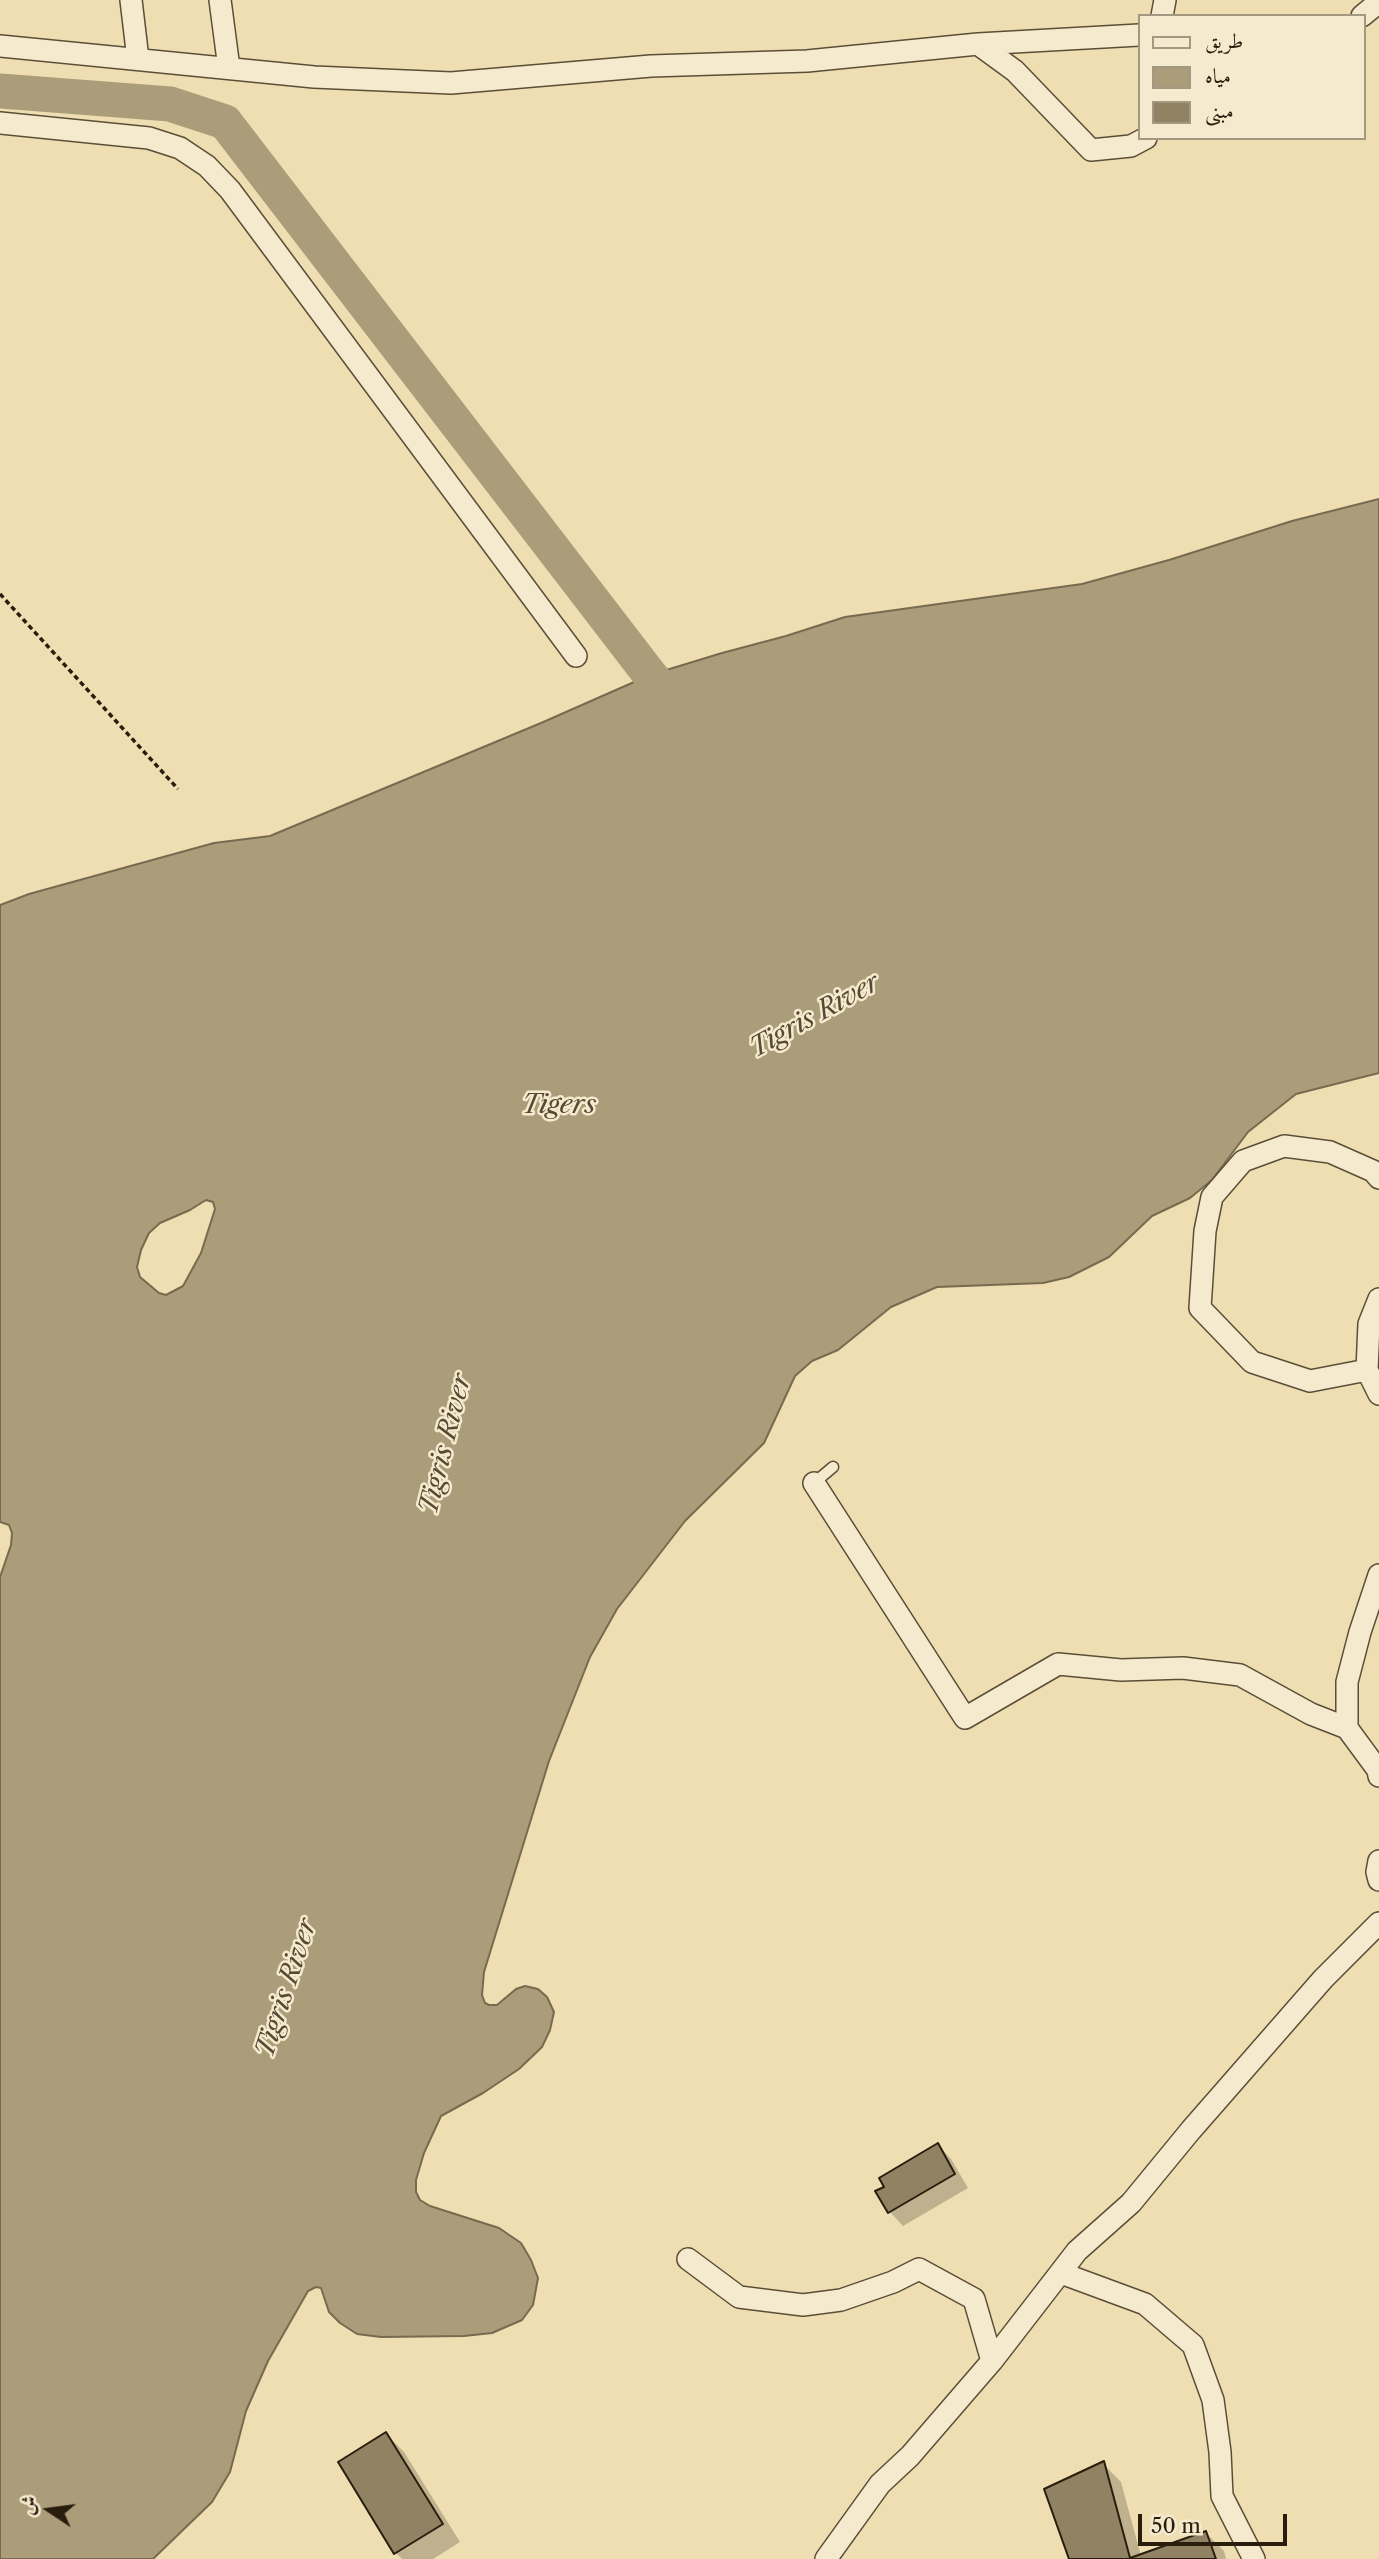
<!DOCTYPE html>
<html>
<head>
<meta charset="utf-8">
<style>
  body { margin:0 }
  #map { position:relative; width:1379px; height:2559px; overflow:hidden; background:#efdeb2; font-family:"Libre Caslon Text",Amiri,serif }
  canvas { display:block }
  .legend { position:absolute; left:1138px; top:14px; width:228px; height:126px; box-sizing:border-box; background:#f5eacd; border:2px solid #a39881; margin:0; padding:9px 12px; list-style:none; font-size:21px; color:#291e0e }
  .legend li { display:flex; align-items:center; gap:14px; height:35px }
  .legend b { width:35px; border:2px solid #a39881 }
  .north { position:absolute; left:14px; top:2475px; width:70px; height:70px; -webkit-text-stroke:5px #f5eacd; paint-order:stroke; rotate:283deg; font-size:19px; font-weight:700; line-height:28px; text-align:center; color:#291e0e }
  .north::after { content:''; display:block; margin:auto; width:24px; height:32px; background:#291e0e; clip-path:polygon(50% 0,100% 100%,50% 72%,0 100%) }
  .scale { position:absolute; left:1138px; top:2514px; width:149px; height:32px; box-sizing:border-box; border:4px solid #291e0e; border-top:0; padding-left:9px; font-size:21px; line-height:24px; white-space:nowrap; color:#291e0e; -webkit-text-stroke:5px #f5eacd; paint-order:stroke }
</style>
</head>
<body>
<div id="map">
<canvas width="1379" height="2559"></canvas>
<ul class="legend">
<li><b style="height:9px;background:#f5eacd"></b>طريق</li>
<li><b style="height:19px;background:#ac9d7a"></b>مياه</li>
<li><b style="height:19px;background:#908263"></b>مبنى</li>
</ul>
<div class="north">ش</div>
<div class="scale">50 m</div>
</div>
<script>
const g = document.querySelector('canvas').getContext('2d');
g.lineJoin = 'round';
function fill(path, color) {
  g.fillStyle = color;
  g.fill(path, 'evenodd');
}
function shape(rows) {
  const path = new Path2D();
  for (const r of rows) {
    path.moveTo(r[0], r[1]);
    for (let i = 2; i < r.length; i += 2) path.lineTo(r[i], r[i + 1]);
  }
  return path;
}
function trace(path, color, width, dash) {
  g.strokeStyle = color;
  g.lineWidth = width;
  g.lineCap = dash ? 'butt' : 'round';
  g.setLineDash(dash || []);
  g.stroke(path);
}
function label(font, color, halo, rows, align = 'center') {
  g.font = font + ' "Libre Caslon Text",serif';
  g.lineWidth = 5;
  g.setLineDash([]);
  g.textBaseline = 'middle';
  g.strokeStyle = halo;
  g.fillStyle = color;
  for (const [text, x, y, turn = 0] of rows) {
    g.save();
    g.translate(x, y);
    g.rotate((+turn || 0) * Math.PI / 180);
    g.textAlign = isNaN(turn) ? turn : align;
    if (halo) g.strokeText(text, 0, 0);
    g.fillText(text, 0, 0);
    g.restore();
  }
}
const water = shape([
  [1379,499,1379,1073,1296,1094,1248,1132,1212,1180,1190,1198,1152,1216,1109,1257,1069,1277,1043,1283,937,1287,891,1307,838,1350,812,1361,795,1376,764,1443,685,1521,617,1609,590,1657,549,1761,484,1972,482,1995,485,2003,489,2005,497,2005,516,1989,525,1986,538,1989,547,1997,554,2012,550,2030,542,2047,519,2069,483,2093,441,2116,424,2153,416,2180,416,2192,420,2200,430,2206,499,2228,521,2243,531,2260,538,2278,533,2305,522,2320,492,2333,464,2336,381,2337,357,2334,340,2323,329,2312,321,2288,316,2287,308,2291,268,2361,246,2411,230,2472,212,2502,153,2559,0,2559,0,1577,11,1545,12,1533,9,1525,0,1522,0,905,29,894,214,843,270,836,541,723,650,675,722,653,786,636,845,617,1082,584,1169,560,1292,521,1379,499],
  [206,1200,213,1202,215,1209,201,1253,183,1286,166,1295,159,1293,140,1277,137,1267,141,1250,149,1233,160,1223,190,1210,206,1200]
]);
const shadow = shape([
  [938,2145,951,2159,968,2188,903,2226,890,2212,878,2192],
  [386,2434,404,2452,460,2542,433,2559,402,2559,396,2553],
  [1103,2464,1121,2482,1141,2556,1206,2533,1224,2551,1226,2559,1070,2559]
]);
const river = shape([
  [0,91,170,104,225,122,650,675,681,711]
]);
const building = shape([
  [938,2143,955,2174,888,2213,875,2191,884,2187,879,2178,938,2143],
  [386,2432,443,2524,394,2554,338,2462,386,2432],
  [1104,2461,1130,2558,1206,2531,1216,2559,1069,2559,1044,2489,1104,2461]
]);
const path = shape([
  [0,594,178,789]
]);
const service = shape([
  [814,1483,833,1467]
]);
const minor = shape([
  [131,0,138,59],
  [220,0,229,68],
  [1162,16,1165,0],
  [1362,16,1379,2],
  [978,44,1015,71,1091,150,1131,146,1146,138],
  [0,46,314,77,451,83,651,66,807,61,978,44,1139,35],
  [0,123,149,138,180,148,207,166,230,190,576,656],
  [1379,1299,1369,1324,1367,1370,1379,1394],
  [1367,1370,1310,1381,1252,1362,1200,1308,1205,1231,1212,1197,1243,1161,1284,1146,1330,1152,1373,1171,1379,1178],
  [814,1483,965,1718,1058,1664,1121,1670,1183,1668,1240,1675,1311,1714,1347,1728,1378,1770,1379,1776],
  [1347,1728,1347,1682,1360,1632,1379,1575],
  [1379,1861,1377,1872,1379,1880],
  [688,2259,739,2297,803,2305,841,2300,893,2282,919,2269,974,2299,992,2361],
  [1061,2273,1145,2304,1193,2345,1213,2400,1220,2452,1222,2496,1254,2559],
  [826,2559,880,2484,910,2456,992,2361,1077,2251,1131,2203,1191,2130,1323,1979,1379,1923]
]);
const waterNames = [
  ["Tigris River",815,1016,-29],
  ["Tigers",559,1105],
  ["Tigris River",446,1444,-76],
  ["Tigris River",287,1988,-72]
];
fill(water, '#ac9d7a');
trace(water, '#786a4f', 2);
fill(shadow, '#0003');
trace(river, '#ac9d7a', 35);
fill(building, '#908263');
trace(building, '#291e0e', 2);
trace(service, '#5a4e37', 13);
trace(minor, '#5a4e37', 24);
trace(path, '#291e0e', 3.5, [5, 3.5]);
trace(service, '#f5eacd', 10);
trace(minor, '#f5eacd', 21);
label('italic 26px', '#574a34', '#f5eacd', waterNames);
</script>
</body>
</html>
